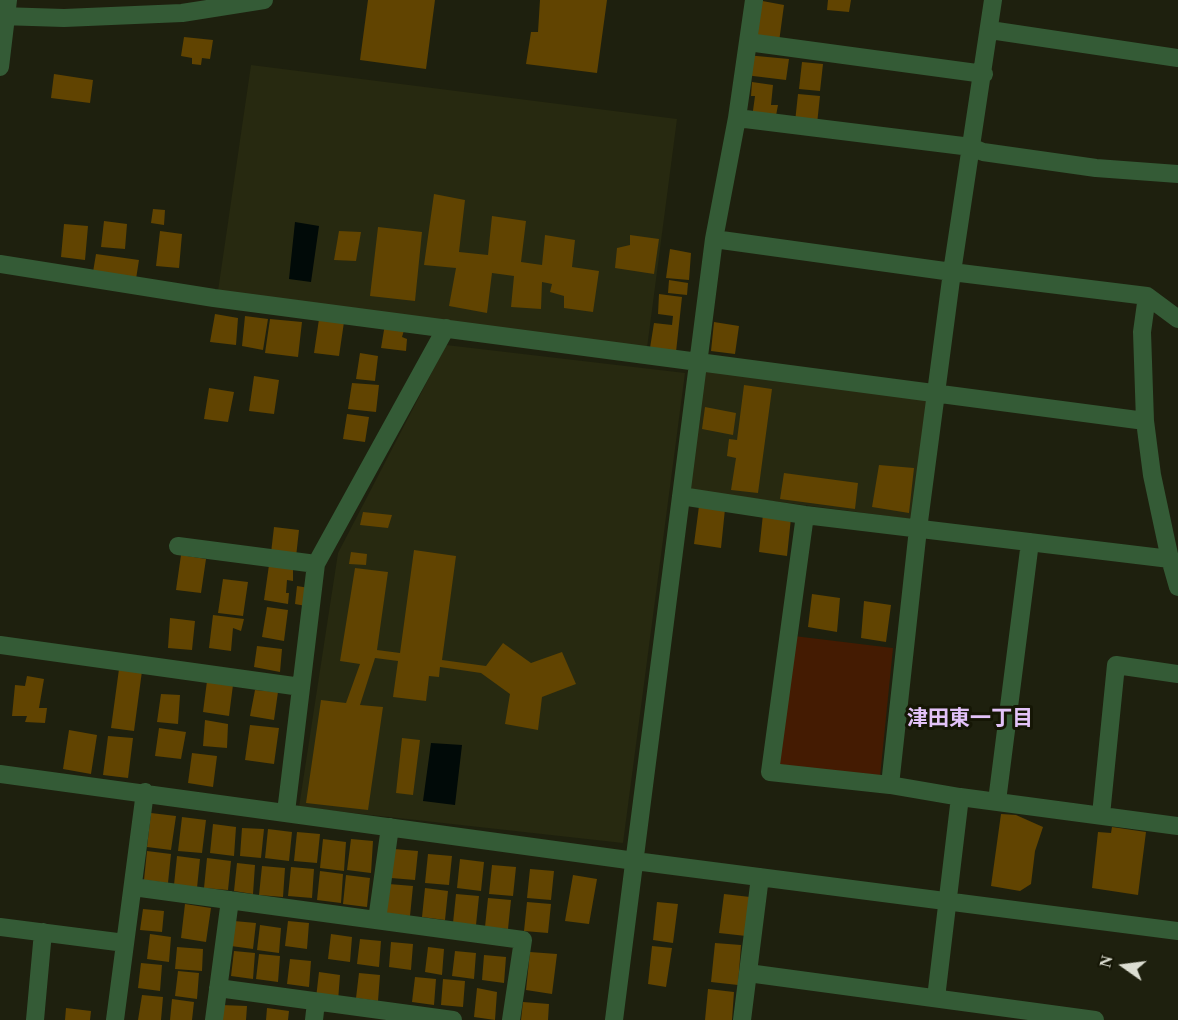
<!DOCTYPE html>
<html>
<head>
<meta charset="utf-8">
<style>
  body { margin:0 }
  #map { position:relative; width:1178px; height:1020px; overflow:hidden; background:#1e200e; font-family:"Times New Roman",serif }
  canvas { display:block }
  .north { position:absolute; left:1094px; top:936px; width:60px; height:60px; -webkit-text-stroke:4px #151605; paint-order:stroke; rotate:284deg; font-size:16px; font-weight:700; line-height:24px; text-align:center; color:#dcded2 }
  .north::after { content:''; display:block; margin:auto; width:21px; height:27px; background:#dcded2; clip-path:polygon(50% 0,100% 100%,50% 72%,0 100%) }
</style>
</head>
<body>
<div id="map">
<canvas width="1178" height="1020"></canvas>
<div class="north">N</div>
</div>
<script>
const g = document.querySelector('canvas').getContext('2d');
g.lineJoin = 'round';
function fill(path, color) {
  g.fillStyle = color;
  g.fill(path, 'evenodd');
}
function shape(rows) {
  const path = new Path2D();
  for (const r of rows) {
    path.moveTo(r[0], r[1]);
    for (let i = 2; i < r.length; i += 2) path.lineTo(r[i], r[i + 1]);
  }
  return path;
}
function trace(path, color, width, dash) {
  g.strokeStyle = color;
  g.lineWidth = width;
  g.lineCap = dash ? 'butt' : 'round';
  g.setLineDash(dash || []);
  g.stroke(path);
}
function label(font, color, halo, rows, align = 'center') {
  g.font = font + ' "Times New Roman","Noto Sans JP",serif';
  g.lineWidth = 6;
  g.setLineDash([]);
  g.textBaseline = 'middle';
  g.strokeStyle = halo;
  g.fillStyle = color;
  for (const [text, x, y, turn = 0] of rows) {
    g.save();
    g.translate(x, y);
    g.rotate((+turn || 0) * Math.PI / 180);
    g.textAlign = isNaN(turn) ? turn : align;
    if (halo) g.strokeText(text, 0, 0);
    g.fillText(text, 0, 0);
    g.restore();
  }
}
const built = shape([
  [251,65,677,119,647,348,218,291],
  [446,345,685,373,623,843,299,807,338,553],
  [703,367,929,397,911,519,687,490]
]);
const green = shape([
  [794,636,893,648,880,777,777,767]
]);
const water = shape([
  [295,222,319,226,311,282,289,279],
  [431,743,462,745,455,805,423,801]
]);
const building = shape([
  [368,0,435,0,426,69,360,60],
  [540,0,607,0,597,73,526,64,531,32,538,32],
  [757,0,784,5,779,42,753,38],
  [828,0,851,0,849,12,827,10],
  [184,37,213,40,210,59,202,58,201,65,192,64,192,58,181,56],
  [746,55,789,59,786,80,745,75],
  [802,62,823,64,820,91,799,89],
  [54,74,93,80,90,103,51,98],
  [752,82,773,85,771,105,778,105,775,121,752,118,755,96,751,96],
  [798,94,820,96,817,124,795,122],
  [434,194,465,200,459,252,488,255,492,216,526,221,521,262,542,265,545,235,575,240,572,267,599,271,593,312,564,308,564,296,550,292,552,284,542,282,541,309,511,307,514,276,492,273,487,313,449,306,456,268,424,265],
  [153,209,165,210,164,225,151,223],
  [104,221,127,224,125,249,101,247],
  [64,224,88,226,85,260,61,257],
  [378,227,422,232,415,301,370,296],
  [160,231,182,234,179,268,156,266],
  [339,231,361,232,356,261,334,260],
  [630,235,659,239,654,274,615,268,617,248,630,245],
  [670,249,691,253,689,280,666,278],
  [96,254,139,260,136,279,93,272],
  [669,280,688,283,687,295,668,293],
  [659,294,682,297,676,352,650,348,654,323,672,325,673,316,658,314],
  [215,314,238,318,236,345,210,342],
  [245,316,268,319,263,350,242,346],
  [270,319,302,322,298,357,265,353],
  [319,319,344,322,339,356,314,353],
  [714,322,739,326,735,354,711,351],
  [385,324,405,327,402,337,407,339,406,351,381,348],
  [360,353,378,356,375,381,356,379],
  [254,376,279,380,274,414,249,411],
  [352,383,379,385,376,412,348,409],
  [744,385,772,389,758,493,731,490,736,458,727,456,729,439,737,440],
  [209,388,234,392,228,422,204,419],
  [705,407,736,413,733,435,702,429],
  [347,414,369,417,365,442,343,439],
  [879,465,914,468,909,513,872,507],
  [784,473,858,483,855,509,780,499],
  [699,506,725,509,721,548,694,544],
  [363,512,392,515,388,528,360,525],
  [763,514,791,518,787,556,759,552],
  [274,527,299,530,296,557,271,553],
  [414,550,456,556,442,660,486,666,503,643,531,663,562,652,576,684,542,697,538,730,505,724,510,694,481,673,440,667,439,677,429,676,426,701,393,697,398,661,375,658,360,705,383,707,368,810,306,803,321,700,346,703,360,664,340,661,355,568,388,572,377,650,400,653],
  [351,552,367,554,366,565,349,564],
  [181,555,206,559,201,593,176,590],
  [269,565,293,568,293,581,287,580,286,593,289,593,288,604,264,600],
  [223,579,248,582,243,616,218,613],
  [297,586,309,588,306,606,295,604],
  [812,594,840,598,837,632,808,627],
  [864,601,891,605,886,642,861,638],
  [267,607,288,610,284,641,262,637],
  [213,615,244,619,241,631,233,628,231,651,209,648],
  [170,618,195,621,192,650,168,648],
  [257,646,282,649,280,672,254,667],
  [119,669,142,671,134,731,111,728],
  [27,676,44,679,39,708,47,708,45,723,25,722,27,716,12,716,15,685,25,686],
  [207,681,233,685,229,716,203,712],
  [255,690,278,692,274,720,250,716],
  [161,694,180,695,178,724,157,722],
  [205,720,228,724,227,748,203,746],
  [250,725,279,728,274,764,245,760],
  [159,728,186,732,181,759,155,756],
  [69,730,97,735,91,774,63,769],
  [108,736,133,738,128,778,103,775],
  [402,738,420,740,413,795,396,793],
  [192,753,217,756,213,787,188,783],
  [151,813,176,816,171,850,147,847],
  [1001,814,1016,815,1043,827,1035,851,1031,884,1020,891,991,886],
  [182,817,206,820,202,853,178,851],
  [213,824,236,827,234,856,210,853],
  [1112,827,1146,832,1138,895,1092,888,1098,832,1111,833],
  [242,828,264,829,261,858,240,856],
  [268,829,292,832,289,861,265,858],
  [297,832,320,834,317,863,294,861],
  [323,839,346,842,344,871,320,868],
  [351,839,373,841,371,873,347,870],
  [394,849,418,851,415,880,391,878],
  [147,851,171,854,168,883,144,880],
  [428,854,452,856,449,885,425,883],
  [177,856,200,859,197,888,174,885],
  [207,858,231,861,228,890,204,888],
  [460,859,484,862,481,891,457,888],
  [237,863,255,865,253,894,234,891],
  [492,865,516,867,513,896,489,894],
  [262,866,285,868,283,897,259,895],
  [291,867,314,869,312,898,288,896],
  [530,869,554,871,551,900,527,898],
  [320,871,343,874,341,903,317,900],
  [346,875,370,878,367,907,343,904],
  [573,875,597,879,589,924,565,921],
  [389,884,413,886,410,916,386,913],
  [425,888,448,891,445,920,422,917],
  [456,894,479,896,476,925,453,923],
  [724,894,750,897,746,936,719,933],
  [488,898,511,900,508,929,485,927],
  [527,902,551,904,548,933,524,931],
  [657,902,678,904,673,943,653,940],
  [185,904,211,908,206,942,181,938],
  [143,909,164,911,162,932,140,930],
  [234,921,256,923,253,949,231,946],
  [288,921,309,923,307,949,285,946],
  [260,925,281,928,279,953,257,950],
  [150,934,171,937,169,962,147,959],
  [331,934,352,937,350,962,328,959],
  [360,939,381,941,379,967,357,964],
  [391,942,413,944,411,970,389,967],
  [715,943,741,945,738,985,711,982],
  [652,946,672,948,666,987,648,984],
  [177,947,203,949,202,971,175,969],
  [428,947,444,949,442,975,425,972],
  [234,951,255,953,253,979,231,976],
  [455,951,476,953,474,979,452,976],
  [530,952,557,954,552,994,526,990],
  [259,954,280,956,278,982,256,979],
  [484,955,506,957,504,983,482,980],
  [290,959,311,961,309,987,287,984],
  [141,963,162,965,160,991,138,988],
  [178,971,199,973,197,999,175,996],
  [319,972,340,975,338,1001,316,998],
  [359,973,380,975,378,1001,356,998],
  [415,977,436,979,434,1005,412,1002],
  [443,979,465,981,463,1007,441,1005],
  [477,988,497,992,495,1020,474,1017],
  [708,989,734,992,732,1020,705,1020],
  [142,995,163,997,161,1020,138,1020],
  [172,999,194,1002,192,1020,170,1020],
  [523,1002,549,1004,548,1020,521,1020],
  [221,1005,247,1006,246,1020,219,1020],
  [66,1008,91,1011,90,1020,65,1020],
  [267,1008,289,1011,288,1020,266,1020]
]);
const minor = shape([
  [0,16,64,18,182,13,264,0],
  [990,30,1178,58],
  [748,42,984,74],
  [0,67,8,0],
  [737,118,971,147,983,152,1096,168,1178,174],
  [714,239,952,272,1147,296,1178,319],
  [0,264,214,298,1145,421],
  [1147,296,1142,332,1145,421,1152,475,1170,559,1178,587],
  [681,496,805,515,1170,559],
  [805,515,770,772,890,785,960,797,1178,826],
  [178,546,316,564],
  [0,645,301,687],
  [0,774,635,861,1178,931],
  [890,785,918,529,952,272,993,0],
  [997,801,1030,542],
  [286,812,316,564,446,328],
  [1101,815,1116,665,1178,674],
  [133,887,523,940,511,1020],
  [377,920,390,827],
  [0,927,125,943],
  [748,973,1095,1020],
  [218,988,453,1020],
  [936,998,960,797],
  [35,1020,43,932],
  [115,1020,145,792],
  [214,1020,230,900],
  [314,1020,316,1002],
  [614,1020,714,239,737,118,754,0],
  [742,1020,760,877]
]);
const neighbourhoodNames = [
  ["津田東一丁目",970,720]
];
fill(built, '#272910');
fill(green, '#441b02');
fill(water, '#010a08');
fill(building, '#614401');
trace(minor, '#345b36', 18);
label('bold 21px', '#e2c2f8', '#151605', neighbourhoodNames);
</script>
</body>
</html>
